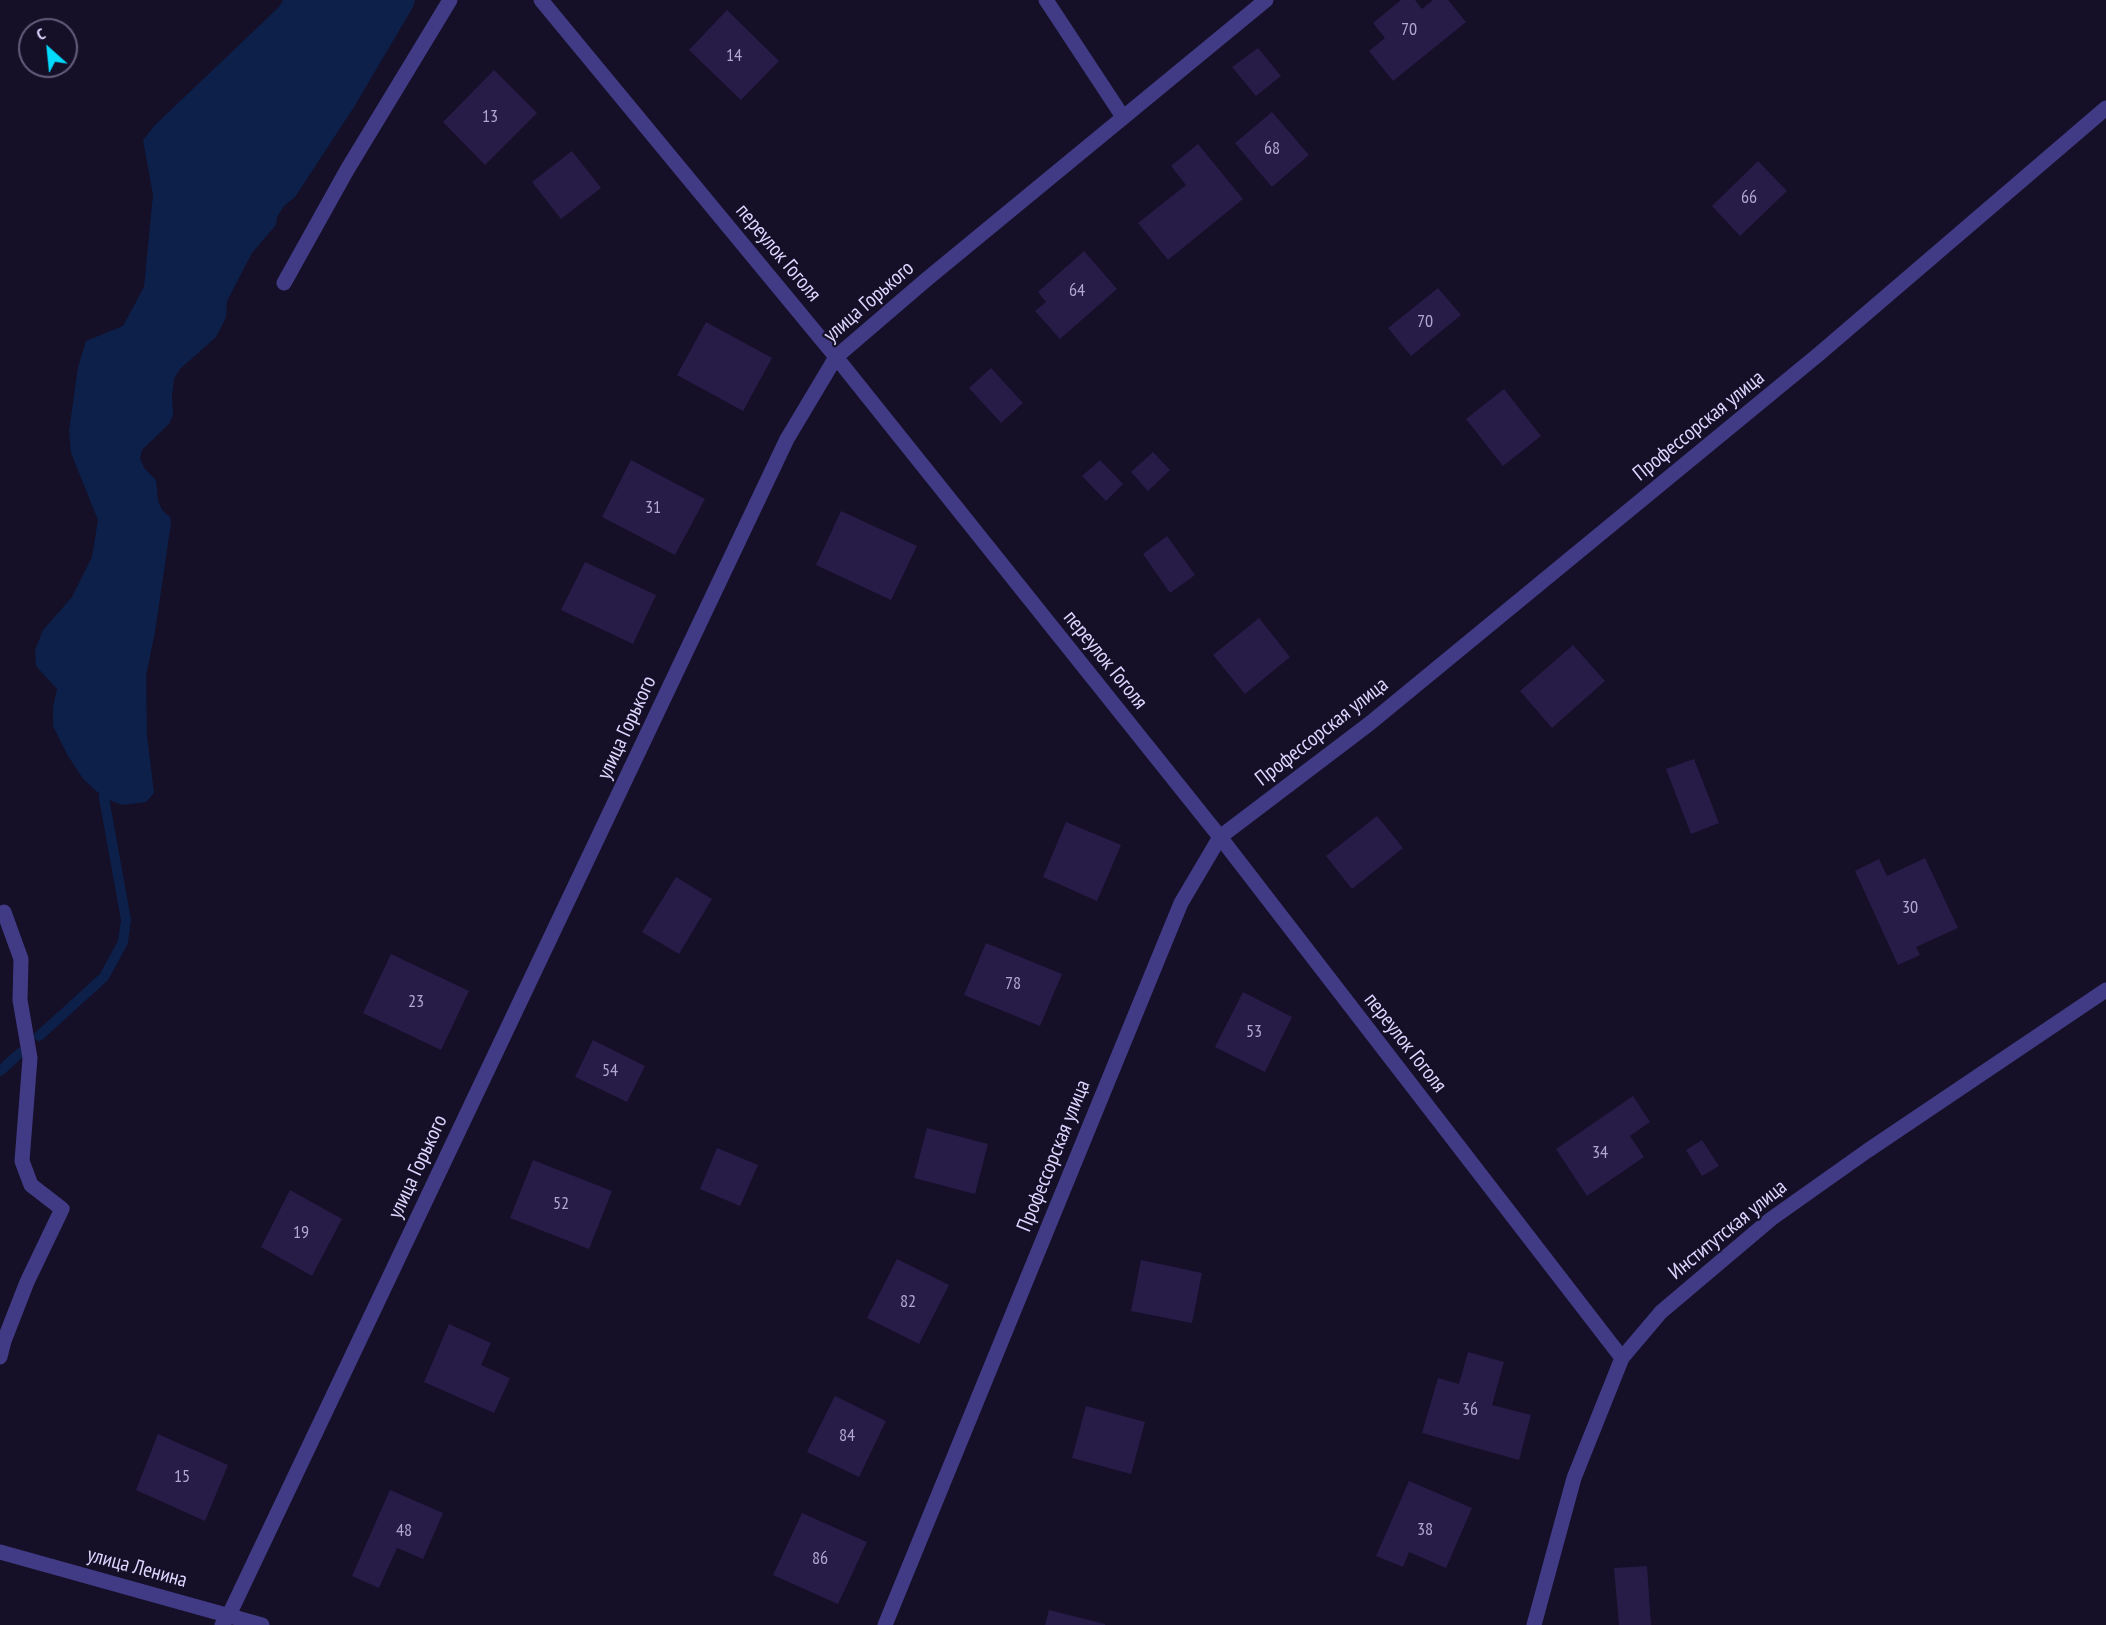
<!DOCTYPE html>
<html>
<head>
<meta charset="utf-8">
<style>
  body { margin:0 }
  #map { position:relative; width:2106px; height:1625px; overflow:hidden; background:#150f27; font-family:"PT Sans Narrow",sans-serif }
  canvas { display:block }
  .north { position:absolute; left:18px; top:18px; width:60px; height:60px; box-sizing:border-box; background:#150f27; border:2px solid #655f7d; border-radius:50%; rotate:333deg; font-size:16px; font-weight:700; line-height:24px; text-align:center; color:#dcd6ff }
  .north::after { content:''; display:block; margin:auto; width:21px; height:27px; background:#02dafe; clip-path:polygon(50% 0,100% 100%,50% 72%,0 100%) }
</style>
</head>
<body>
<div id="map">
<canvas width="2106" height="1625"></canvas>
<div class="north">С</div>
</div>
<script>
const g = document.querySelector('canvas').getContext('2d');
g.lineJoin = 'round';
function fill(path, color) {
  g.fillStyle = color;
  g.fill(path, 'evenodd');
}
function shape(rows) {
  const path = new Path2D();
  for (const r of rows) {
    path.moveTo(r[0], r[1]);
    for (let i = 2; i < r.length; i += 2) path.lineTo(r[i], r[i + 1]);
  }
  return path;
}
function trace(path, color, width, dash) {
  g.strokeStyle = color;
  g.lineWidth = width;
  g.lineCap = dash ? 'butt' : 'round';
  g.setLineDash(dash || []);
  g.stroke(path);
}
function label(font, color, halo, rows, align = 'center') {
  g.font = font + ' "PT Sans Narrow",sans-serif';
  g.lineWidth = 4.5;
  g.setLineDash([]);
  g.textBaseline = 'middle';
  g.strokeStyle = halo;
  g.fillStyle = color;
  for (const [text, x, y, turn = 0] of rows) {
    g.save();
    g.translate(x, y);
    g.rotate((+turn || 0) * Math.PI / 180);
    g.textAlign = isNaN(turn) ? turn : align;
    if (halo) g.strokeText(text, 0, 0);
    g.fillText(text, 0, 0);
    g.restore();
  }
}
const water = shape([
  [283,0,415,0,413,7,354,107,295,197,284,206,277,217,276,225,252,253,227,301,226,317,216,337,180,369,174,379,172,395,173,415,169,424,142,450,140,459,145,469,156,480,158,500,162,510,170,517,171,523,155,632,146,676,147,735,154,793,146,802,122,805,104,798,84,780,68,756,53,726,53,707,57,689,36,666,35,650,43,630,72,597,92,557,98,520,71,453,69,431,78,367,86,341,123,326,144,287,153,195,143,140,155,125,279,7]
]);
const stream = shape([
  [39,1036,104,977,123,942,126,920,104,798,106,785],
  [0,1071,20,1053]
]);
const building = shape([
  [1401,0,1415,0,1422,9,1433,0,1448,0,1466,22,1393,81,1369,51,1385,38,1373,23],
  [727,10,779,61,741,100,689,50],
  [1258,48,1281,76,1256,96,1232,67],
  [494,70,537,113,485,165,443,122],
  [1272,112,1309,155,1272,187,1235,143],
  [1198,144,1243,199,1168,260,1138,223,1186,185,1171,166],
  [572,151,601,188,561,219,532,182],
  [1758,161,1787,191,1740,236,1712,206],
  [1084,251,1117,289,1060,339,1035,311,1046,302,1038,292],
  [1438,288,1461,315,1411,356,1388,328],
  [706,322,772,358,743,411,677,375],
  [991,368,1023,403,1001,423,969,388],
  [1504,389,1541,436,1503,466,1466,419],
  [1153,452,1170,470,1148,491,1131,472],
  [631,460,705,499,675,555,602,517],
  [1100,460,1123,484,1106,501,1082,476],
  [841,511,917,546,891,600,816,565],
  [1167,536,1195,575,1170,593,1143,554],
  [585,562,656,595,633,644,561,610],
  [1259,618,1290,657,1245,694,1213,655],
  [1573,645,1605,681,1552,728,1520,691],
  [1694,759,1719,823,1691,834,1666,769],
  [1377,816,1403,848,1352,889,1326,856],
  [1066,822,1121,845,1097,901,1043,877],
  [1925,858,1958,928,1916,947,1920,955,1898,965,1855,871,1879,859,1887,876],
  [676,877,712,899,679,954,642,932],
  [986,943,1062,974,1040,1026,964,995],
  [391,954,469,991,441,1050,363,1013],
  [1243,992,1292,1017,1265,1072,1215,1047],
  [593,1040,645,1066,627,1102,575,1077],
  [1633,1096,1650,1122,1630,1136,1644,1157,1587,1196,1556,1149],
  [927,1128,988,1144,975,1194,914,1178],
  [1702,1140,1719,1166,1702,1176,1686,1150],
  [717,1148,758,1165,740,1206,700,1189],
  [533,1160,612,1191,589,1249,510,1218],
  [290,1190,342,1219,312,1276,261,1247],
  [897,1259,949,1285,919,1344,867,1318],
  [1141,1260,1202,1273,1192,1323,1131,1311],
  [449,1324,491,1343,481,1365,510,1378,494,1413,424,1382],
  [1468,1352,1504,1362,1492,1405,1531,1415,1519,1460,1422,1433,1438,1378,1459,1384],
  [835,1396,886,1421,859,1477,807,1452],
  [1086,1406,1145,1422,1131,1474,1072,1458],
  [158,1434,228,1465,205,1521,136,1490],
  [1409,1481,1472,1508,1446,1568,1409,1552,1403,1567,1376,1556],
  [390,1490,443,1513,423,1559,397,1548,379,1588,352,1576],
  [802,1513,867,1542,838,1604,773,1575],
  [1647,1566,1651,1625,1619,1625,1614,1568],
  [1049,1610,1105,1624,1105,1625,1045,1625]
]);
const lane = shape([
  [1046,0,1123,117],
  [0,1357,4,1341,27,1282,62,1209,31,1185,22,1161,30,1058,20,1000,21,959,4,912]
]);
const street = shape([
  [541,0,836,357,1220,837,1622,1358],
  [284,283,347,170,450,0],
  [0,1552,262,1625],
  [222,1625,229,1615,787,439,836,357,927,279,1266,0],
  [885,1625,1181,903,1220,837,1369,724,1819,354,2106,108],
  [1534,1625,1574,1478,1622,1358,1661,1312,1771,1219,1867,1151,2106,990]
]);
const numberNames = [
  ["70",1409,30],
  ["14",734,56],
  ["13",490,117],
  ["68",1272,149],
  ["66",1749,198],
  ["64",1077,291],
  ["70",1425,322],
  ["31",653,508],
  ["30",1910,908],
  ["78",1013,984],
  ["23",416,1002],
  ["53",1254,1032],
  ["54",610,1071],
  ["34",1600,1153],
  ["52",561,1204],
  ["19",301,1233],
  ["82",908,1302],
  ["36",1470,1410],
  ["84",847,1436],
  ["15",182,1477],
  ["38",1425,1530],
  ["48",404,1531],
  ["86",820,1559]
];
const streetNames = [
  ["переулок Гоголя",778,253,50],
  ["улица Горького",869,302,-41],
  ["Профессорская улица",1699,426,-39],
  ["переулок Гоголя",1105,660,51],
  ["улица Горького",627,728,-65],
  ["Профессорская улица",1322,732,-38],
  ["переулок Гоголя",1405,1043,52],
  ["Профессорская улица",1054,1156,-68],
  ["улица Горького",418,1167,-65],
  ["Институтская улица",1728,1230,-39],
  ["улица Ленина",137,1568,15]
];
fill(water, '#0c2049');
trace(stream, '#0c2049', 10);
fill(building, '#271c48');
trace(lane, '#413b86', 15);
trace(street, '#413b86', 15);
label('18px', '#afa8d1', null, numberNames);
label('21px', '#dcd6ff', '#150f27', streetNames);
</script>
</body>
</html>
